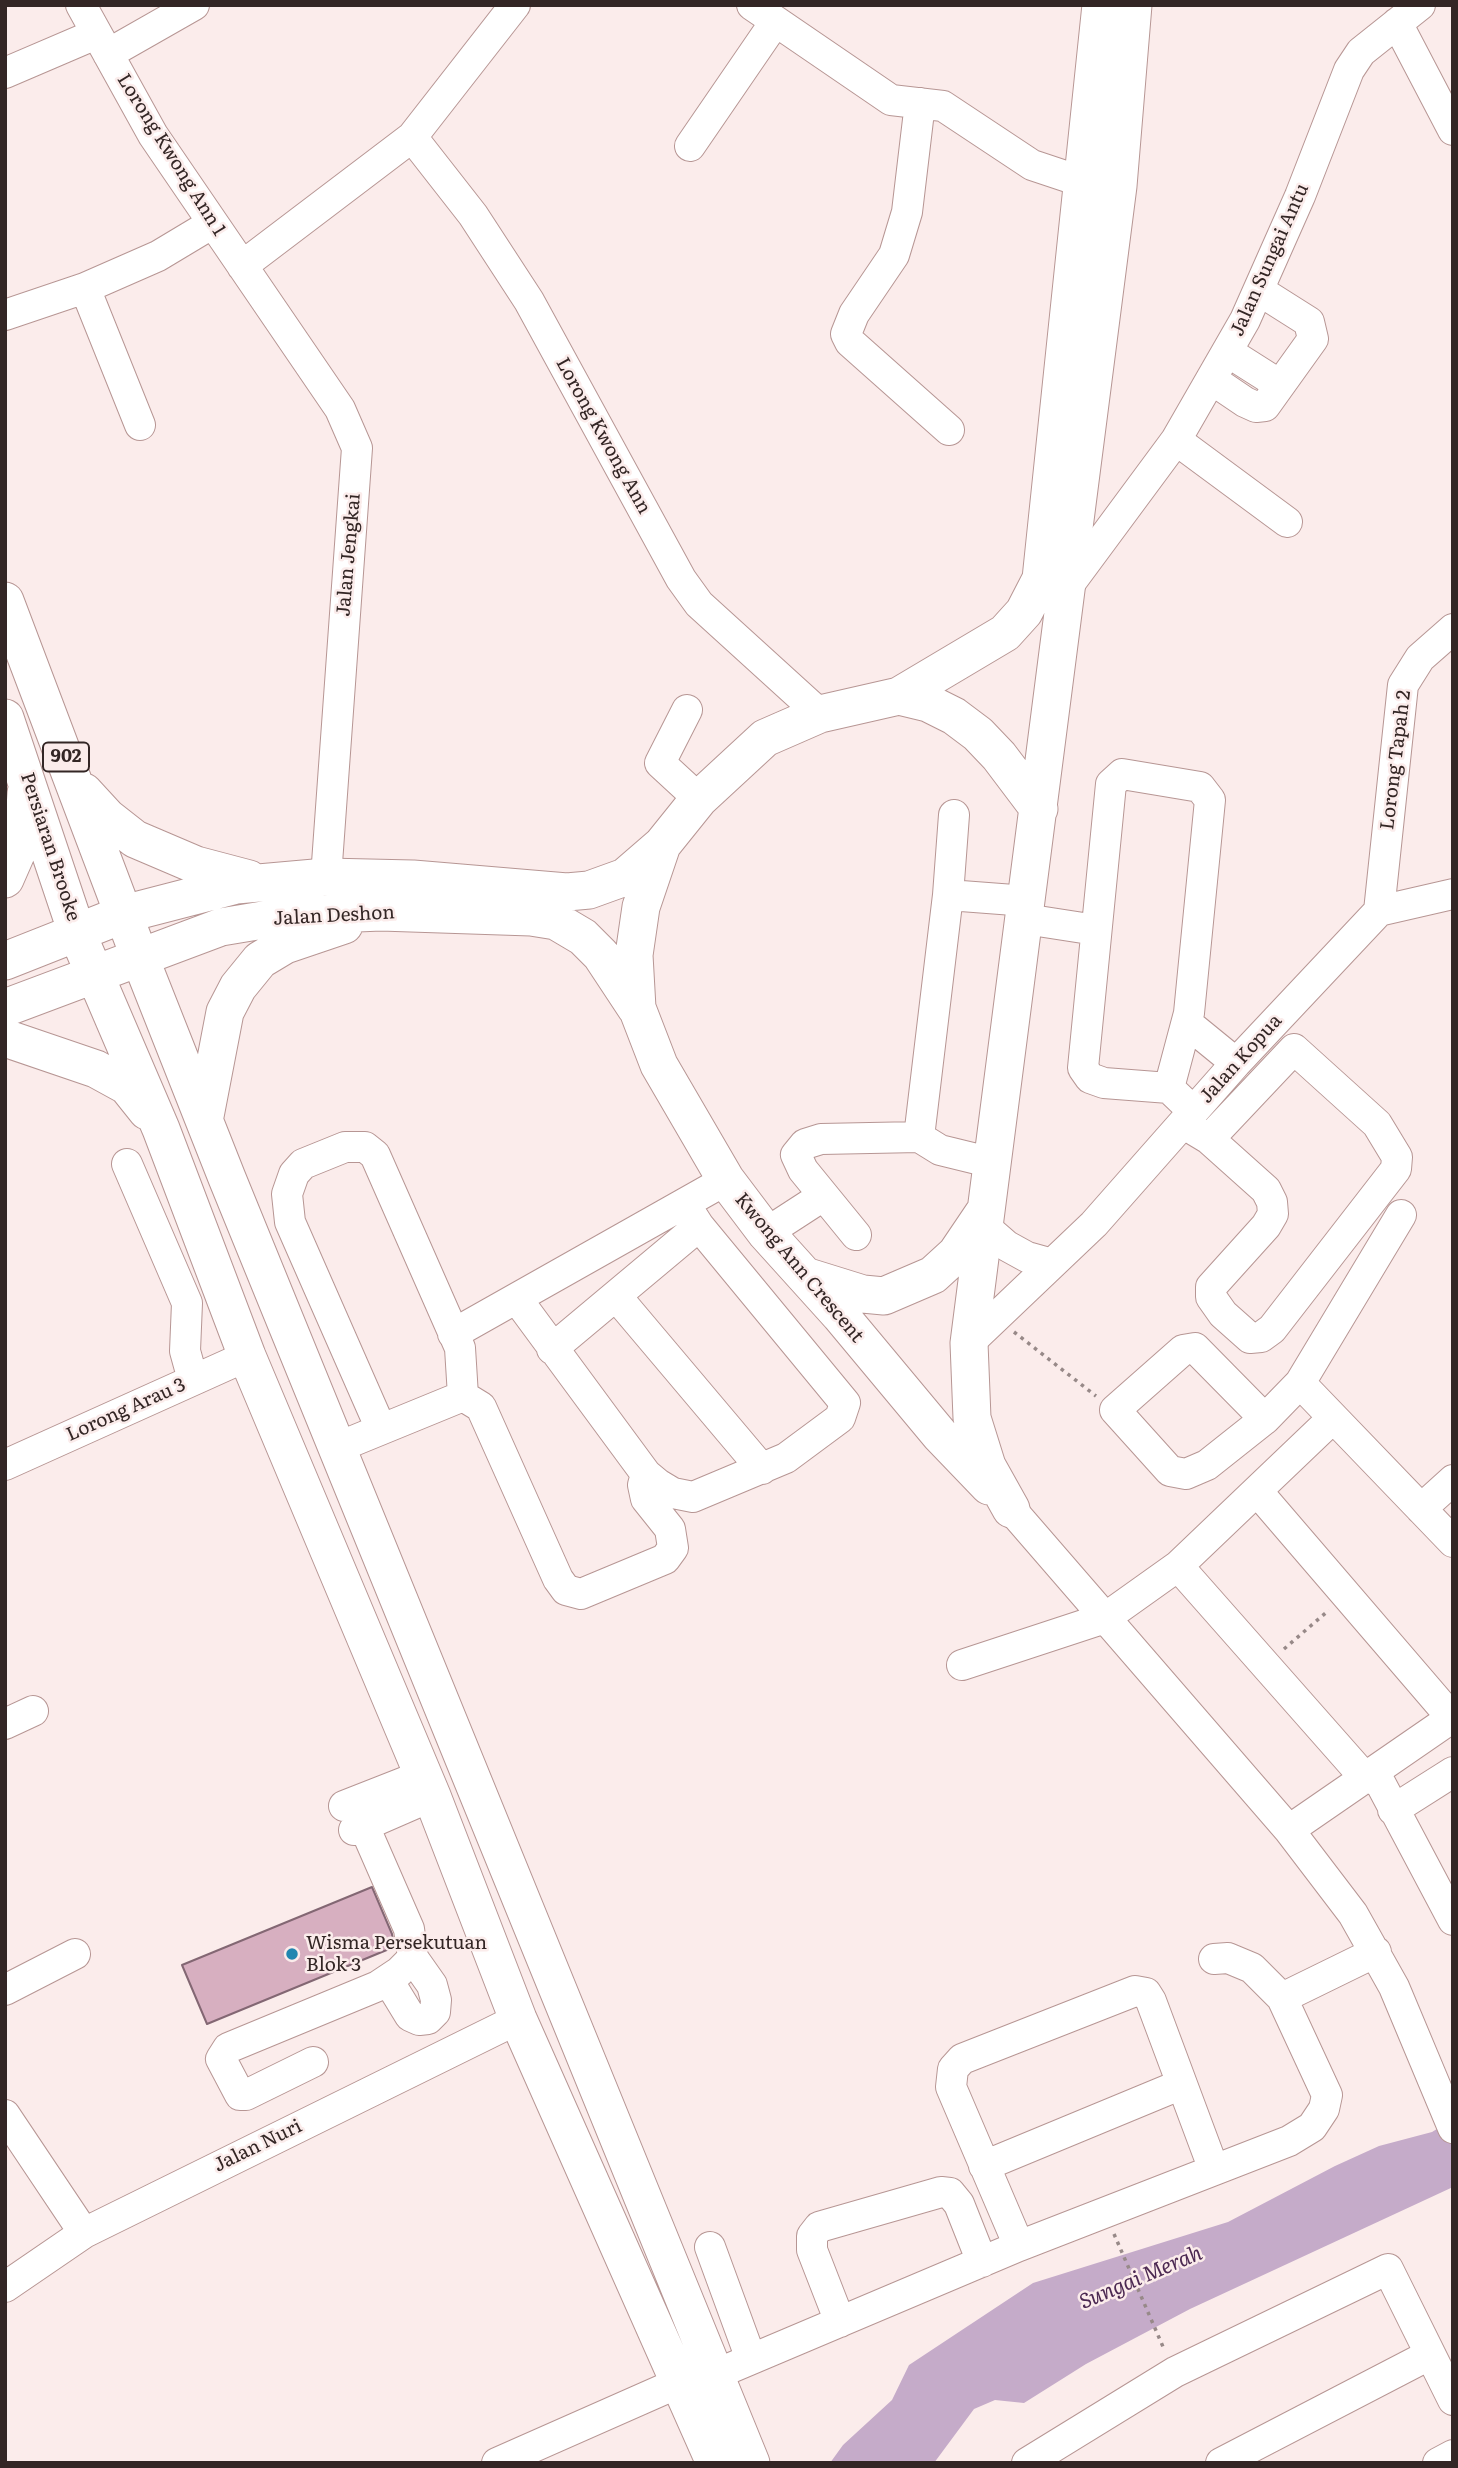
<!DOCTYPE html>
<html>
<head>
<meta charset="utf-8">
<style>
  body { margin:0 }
  #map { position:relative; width:1458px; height:2468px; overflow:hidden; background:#fbeceb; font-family:Literata,serif }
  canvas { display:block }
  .frame { position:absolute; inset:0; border:7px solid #332625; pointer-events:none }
</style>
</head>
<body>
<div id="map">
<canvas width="1458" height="2468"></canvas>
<div class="frame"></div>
</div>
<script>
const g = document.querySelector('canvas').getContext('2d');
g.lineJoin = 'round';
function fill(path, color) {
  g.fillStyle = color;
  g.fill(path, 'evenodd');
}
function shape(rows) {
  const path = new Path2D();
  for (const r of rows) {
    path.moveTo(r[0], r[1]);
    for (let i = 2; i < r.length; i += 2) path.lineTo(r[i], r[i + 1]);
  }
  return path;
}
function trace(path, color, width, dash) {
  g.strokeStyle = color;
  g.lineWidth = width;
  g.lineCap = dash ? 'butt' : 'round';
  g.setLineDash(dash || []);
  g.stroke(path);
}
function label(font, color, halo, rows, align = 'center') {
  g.font = font + ' Literata,serif';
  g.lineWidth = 5;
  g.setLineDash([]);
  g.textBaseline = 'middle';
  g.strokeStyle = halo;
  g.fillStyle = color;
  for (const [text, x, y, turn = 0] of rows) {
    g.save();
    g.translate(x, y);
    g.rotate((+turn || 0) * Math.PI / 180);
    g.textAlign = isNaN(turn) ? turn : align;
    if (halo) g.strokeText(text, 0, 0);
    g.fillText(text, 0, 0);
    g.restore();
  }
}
const water = shape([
  [1453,2119,1453,2187,1190,2309,1086,2364,1024,2403,995,2400,974,2409,934,2463,830,2463,843,2445,892,2400,909,2365,1033,2283,1228,2222,1335,2166,1379,2146,1432,2132]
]);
const building = shape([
  [372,1887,392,1934,394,1947,207,2024,182,1965,372,1887]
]);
const path = shape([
  [1014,1332,1096,1396],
  [1284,1649,1329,1610],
  [1114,2234,1164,2349]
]);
const minor = shape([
  [81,5,153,135,340,409,357,448,326,877],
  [752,5,891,100,943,106,1032,165,1083,182],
  [1397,23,1453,130],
  [108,54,194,5],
  [5,73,96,34],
  [920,103,907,212,894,255,854,314,846,334,850,342,949,430],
  [412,137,473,215,529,301,681,579,699,604,820,714],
  [690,146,775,22],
  [242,266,412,137,515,5],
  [85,288,140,425],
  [5,315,85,288,158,256,213,223],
  [1228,352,1280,385],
  [1211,379,1245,402,1256,407,1265,406,1313,339,1309,322,1260,291],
  [1176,440,1287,522],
  [1068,586,1176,440,1245,320,1300,196,1349,70,1361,52,1420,5],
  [687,710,660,763,699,799],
  [954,815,948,895,919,1137,940,1150,993,1163],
  [948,895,1027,901],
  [1379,911,1403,685,1420,658,1453,629],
  [1025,919,1096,930],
  [1187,1023,1236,1063],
  [1169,1088,1189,1013,1210,800,1200,787,1122,774,1111,784,1083,1068,1090,1078,1104,1083,1169,1088,1193,1111],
  [1184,1124,1209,1139,1266,1190,1272,1202,1273,1214,1266,1226,1211,1287,1211,1297,1223,1314,1250,1338,1261,1337,1272,1329,1396,1169,1397,1157,1377,1124,1294,1049,1209,1139],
  [127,1164,187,1303,185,1351,193,1380],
  [984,1226,1007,1246,1027,1257,1052,1264],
  [766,1233,823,1196],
  [856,1235,803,1170,796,1155,805,1144,821,1139,919,1137],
  [616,1296,762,1469],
  [517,1299,646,1474,658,1484,673,1493,693,1497,786,1458,840,1418,845,1403,699,1226,685,1204],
  [453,1334,726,1180],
  [969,1343,1094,1224,1236,1063,1379,911,1453,894],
  [552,1349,699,1226],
  [1300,1383,1453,1542],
  [463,1396,481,1407,558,1579,566,1590,581,1594,665,1559,673,1548,670,1529,646,1499,643,1485,646,1474],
  [1265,1419,1195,1348,1183,1350,1115,1410,1170,1471,1186,1474,1207,1465,1265,1419,1300,1383,1401,1215],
  [381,1429,290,1222,287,1194,294,1174,303,1164,345,1147,365,1147,375,1155,460,1348,463,1396],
  [336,1448,463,1396],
  [5,1465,247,1356],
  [1257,1491,1452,1718],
  [1011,1509,1289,1830,1353,1914,1394,1987,1453,2128],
  [1421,1509,1453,1480],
  [1178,1566,1366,1779],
  [962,1665,1105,1618,1178,1566,1333,1418],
  [5,1724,33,1711],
  [1375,1773,1453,1920],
  [344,1806,423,1775],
  [1393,1810,1453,1772],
  [354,1830,432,1796],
  [1289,1830,1453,1717],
  [388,1980,410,2016,419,2020,428,2019,435,2012,436,2000,432,1985,413,1958],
  [5,1990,75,1954],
  [1282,1998,1376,1952],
  [313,2062,246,2095,240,2095,221,2059,228,2048,378,1986,399,1972,413,1958,409,1929,364,1826],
  [5,2115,84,2233],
  [984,2166,1182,2084],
  [1019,2246,951,2087,953,2069,962,2059,1135,1991,1146,1993,1151,2001,1214,2170],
  [710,2247,751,2359],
  [5,2287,84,2233,518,2019],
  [840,2322,812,2250,812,2236,819,2227,941,2192,950,2193,959,2204,982,2262],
  [714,2375,1019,2246,1289,2141,1312,2127,1324,2109,1327,2095,1282,1998,1252,1968,1228,1958,1214,1959],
  [497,2463,678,2383],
  [1027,2463,1175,2372,1388,2269,1453,2400],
  [1221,2463,1429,2355],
  [1438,2463,1453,2455]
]);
const major = shape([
  [5,601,140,958,227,1178,751,2463],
  [899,696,1005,633,1024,612,1041,579,1101,5],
  [5,718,77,933,161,1129,247,1356,432,1796,518,2019,715,2463],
  [84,792,107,817,135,839,196,865,249,879],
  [5,879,23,838,26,793],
  [5,961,124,914,236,885,326,877,413,879,567,892,589,890,625,877,662,845],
  [5,1008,221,927,287,916,381,912,531,917,556,921,583,937,601,955,636,1008],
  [5,1038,96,1069,127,1086,147,1111],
  [205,1116,225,1012,238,987,260,960,285,945,344,925],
  [805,1276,863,1294,884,1296,933,1275,956,1254,983,1214],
  [989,1486,940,1435,840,1315,766,1233,726,1180,659,1065,637,1008,634,955,641,907,662,845,699,799,765,738,820,714,899,696,928,703,954,716,978,734,999,756,1039,809],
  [1011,1509,987,1466,972,1418,969,1343,1118,186,1133,5]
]);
const markers = [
  [292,1954,7,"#2186b0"]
];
const shields = [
  [66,757,46]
];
const shieldNames = [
  ["902",66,757]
];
const streetNames = [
  ["Lorong Kwong Ann 1",171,155,58],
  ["Jalan Sungai Antu",1270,260,-66],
  ["Lorong Kwong Ann",603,436,61],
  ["Jalan Jengkai",349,555,-85],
  ["Lorong Tapah 2",1396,760,-83],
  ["Persiaran Brooke",50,847,72],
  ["Jalan Deshon",334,916,-3],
  ["Jalan Kopua",1241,1059,-48],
  ["Kwong Ann Crescent",799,1268,50],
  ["Lorong Arau 3",126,1410,-24],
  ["Jalan Nuri",258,2146,-26]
];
const poiNames = [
  ["Wisma Persekutuan",306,1943],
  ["Blok 3",306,1965]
];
const waterNames = [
  ["Sungai Merah",1141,2278,-23]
];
fill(water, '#c5abc9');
fill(building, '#d7afc0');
trace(building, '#836773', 2);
trace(minor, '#b79694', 32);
trace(major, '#b79694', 39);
trace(path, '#978988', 3.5, [3.5, 5]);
trace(minor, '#fff', 30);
trace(major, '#fff', 37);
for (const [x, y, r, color] of markers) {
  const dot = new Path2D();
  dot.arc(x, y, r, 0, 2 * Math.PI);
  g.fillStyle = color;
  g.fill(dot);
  trace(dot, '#fbeceb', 2.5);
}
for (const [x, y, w] of shields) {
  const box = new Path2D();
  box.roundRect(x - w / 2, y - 14.5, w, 29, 5);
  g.fillStyle = '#fbeceb';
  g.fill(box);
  trace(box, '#332625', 2);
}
label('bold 18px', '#332625', null, shieldNames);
label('19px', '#332625', '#fbeceb', streetNames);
label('19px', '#332625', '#fbeceb', poiNames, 'left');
label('italic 21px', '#4c2952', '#fbeceb', waterNames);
</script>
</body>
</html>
